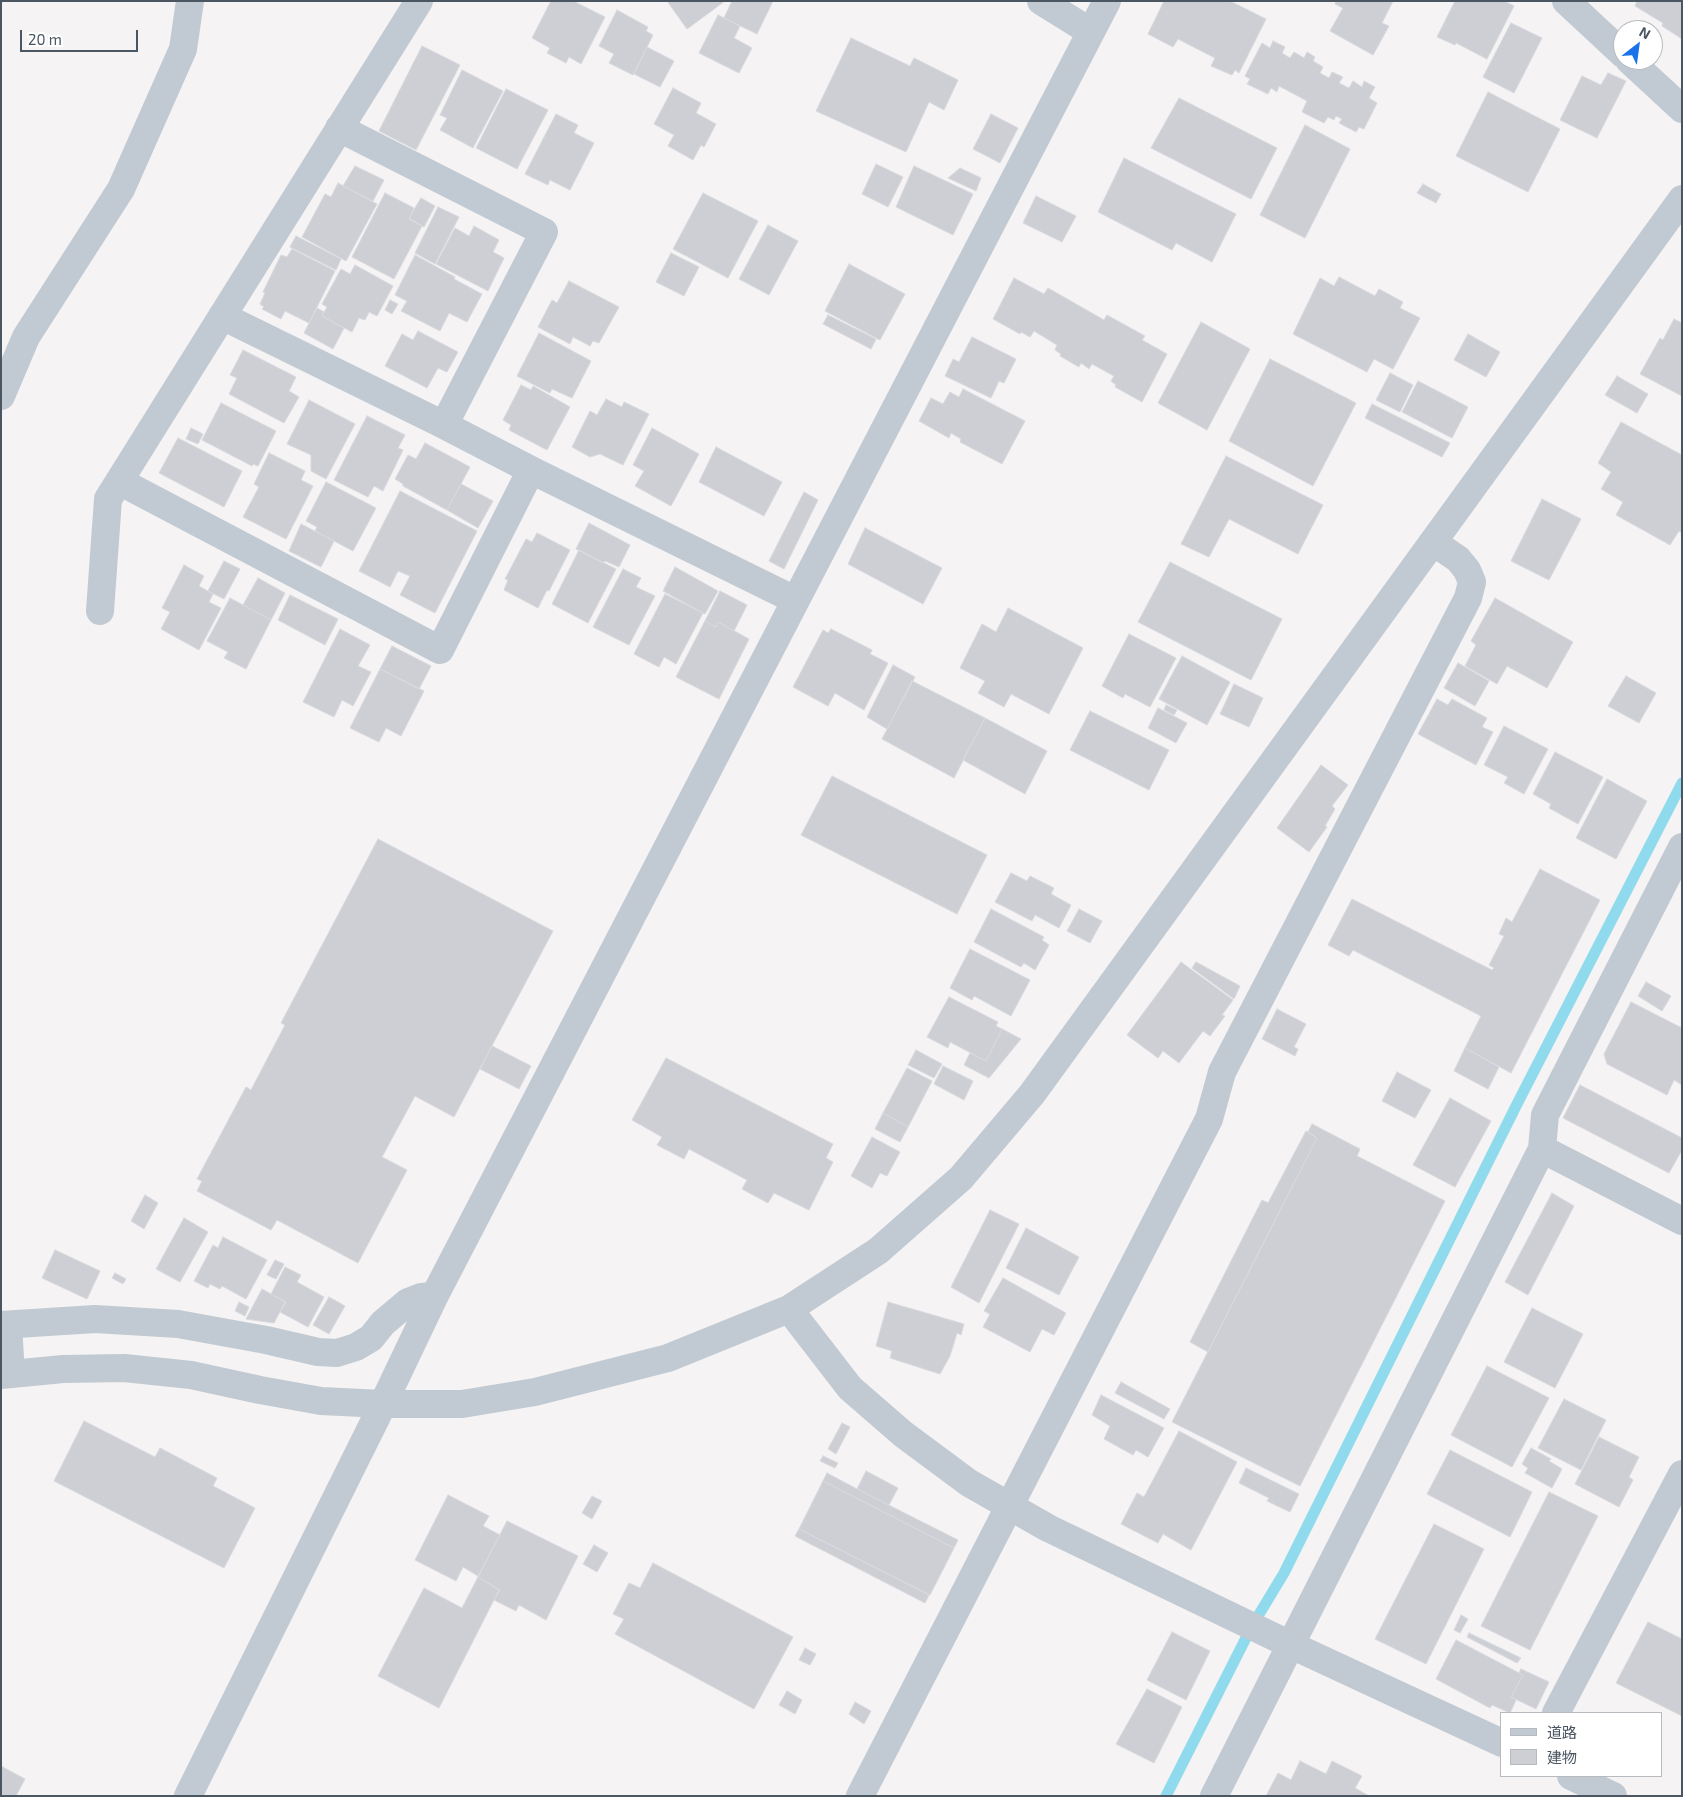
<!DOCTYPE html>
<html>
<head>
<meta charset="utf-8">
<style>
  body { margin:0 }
  #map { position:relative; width:1683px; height:1797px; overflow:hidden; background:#f5f3f3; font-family:"Exo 2","Noto Sans JP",sans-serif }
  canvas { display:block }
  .frame { position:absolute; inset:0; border:2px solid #4a5661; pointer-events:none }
  .legend { position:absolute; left:1500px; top:1712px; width:162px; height:65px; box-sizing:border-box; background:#fff; border:1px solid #b7bbc0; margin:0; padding:6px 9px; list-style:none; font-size:15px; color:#4a5661 }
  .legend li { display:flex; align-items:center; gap:10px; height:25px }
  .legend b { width:25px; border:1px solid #b7bbc0 }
  .north { position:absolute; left:1613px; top:20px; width:50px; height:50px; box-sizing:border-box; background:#fff; border:1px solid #b7bbc0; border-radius:50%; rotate:30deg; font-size:14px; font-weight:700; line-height:20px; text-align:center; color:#4a5661 }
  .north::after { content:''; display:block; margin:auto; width:18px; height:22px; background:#1a73e8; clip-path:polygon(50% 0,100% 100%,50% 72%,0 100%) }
  .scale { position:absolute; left:20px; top:30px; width:118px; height:22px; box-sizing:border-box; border:2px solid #4a5661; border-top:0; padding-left:6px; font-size:15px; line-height:18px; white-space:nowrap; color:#4a5661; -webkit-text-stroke:4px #fff; paint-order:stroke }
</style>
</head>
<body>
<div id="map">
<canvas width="1683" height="1797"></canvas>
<div class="frame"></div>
<ul class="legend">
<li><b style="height:6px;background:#c1cad2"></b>道路</li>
<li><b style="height:14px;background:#cdcfd5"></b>建物</li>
</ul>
<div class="north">N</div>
<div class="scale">20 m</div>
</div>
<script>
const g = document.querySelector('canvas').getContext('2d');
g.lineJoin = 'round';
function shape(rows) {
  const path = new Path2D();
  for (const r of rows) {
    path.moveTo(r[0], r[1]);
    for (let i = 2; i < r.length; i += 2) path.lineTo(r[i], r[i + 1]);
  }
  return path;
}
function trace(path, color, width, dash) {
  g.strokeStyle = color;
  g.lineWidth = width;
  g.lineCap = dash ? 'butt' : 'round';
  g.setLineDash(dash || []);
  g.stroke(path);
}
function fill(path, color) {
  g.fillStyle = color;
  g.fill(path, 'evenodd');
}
const stream = shape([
  [1166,1796,1252,1626,1284,1573,1516,1106,1682,783]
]);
const building = shape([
  [551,1,573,1,605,17,581,64,569,57,566,63,547,53,550,48,532,38,551,1],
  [667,1,725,1,687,29,667,1],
  [732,1,773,1,757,34,724,18,732,1],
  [1164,1,1230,1,1266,19,1239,73,1235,70,1232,75,1211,66,1215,58,1178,39,1173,47,1148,34,1164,1],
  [1336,1,1393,1,1382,23,1389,26,1373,55,1330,31,1343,8,1335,4,1336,1],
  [1455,1,1504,1,1514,6,1487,59,1456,43,1455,45,1437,37,1455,1],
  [1637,1,1682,1,1682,39,1662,26,1663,23,1635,6,1637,1],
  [617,10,648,27,646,31,653,35,633,75,609,63,614,54,599,46,617,10],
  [718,15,740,26,734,38,752,48,739,73,699,53,718,15],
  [1511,23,1542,38,1514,93,1483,77,1511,23],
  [851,38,910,66,914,58,958,80,944,110,929,102,906,152,816,111,851,38],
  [1273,41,1285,47,1282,53,1290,58,1294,52,1304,58,1307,52,1315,57,1313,61,1323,67,1320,73,1329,78,1332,72,1343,77,1339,83,1349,88,1353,81,1362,87,1364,81,1375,87,1369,98,1377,103,1364,129,1359,127,1356,132,1339,123,1342,119,1336,116,1334,120,1328,117,1324,123,1302,112,1307,101,1279,86,1277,92,1271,88,1268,94,1247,84,1250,79,1245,76,1262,43,1270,48,1273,41],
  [422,46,460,65,416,150,379,131,422,46],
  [647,47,674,61,660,87,634,74,647,47],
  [462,70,503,91,473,148,440,130,447,118,440,115,462,70],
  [1608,73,1626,81,1597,138,1560,120,1582,76,1601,85,1608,73],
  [673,88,701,103,696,113,716,124,704,147,701,145,693,160,668,146,674,135,654,124,673,88],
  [506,89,548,110,517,169,476,148,506,89],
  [1488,92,1560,129,1528,192,1456,156,1488,92],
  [1179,98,1277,148,1251,199,1151,148,1179,98],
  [556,114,578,125,574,133,594,143,570,190,550,180,548,185,525,174,556,114],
  [991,114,1018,128,1000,163,973,149,991,114],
  [1305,125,1350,149,1305,238,1260,215,1305,125],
  [1124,158,1236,214,1212,262,1176,243,1172,250,1098,212,1124,158],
  [876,164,903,177,888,207,862,194,876,164],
  [355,166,384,180,373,201,343,186,355,166],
  [914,166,973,194,953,235,896,207,914,166],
  [960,168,981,178,976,191,948,178,960,168],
  [338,183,377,204,346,261,302,237,325,194,331,197,338,183],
  [1423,184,1441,194,1436,203,1417,193,1423,184],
  [385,193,414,208,409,219,422,226,394,279,352,257,385,193],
  [703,193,758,221,728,278,673,249,703,193],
  [1036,196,1076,216,1062,242,1023,223,1036,196],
  [421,198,435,206,424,227,409,218,421,198],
  [438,207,459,217,435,264,415,253,438,207],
  [768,225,798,241,769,295,739,279,768,225],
  [474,226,499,240,493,252,504,258,488,291,436,264,455,228,469,236,474,226],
  [296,236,341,259,336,270,290,247,296,236],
  [292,249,335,271,309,323,285,311,281,319,262,309,264,307,260,304,265,293,263,292,281,255,287,257,292,249],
  [671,253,699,267,684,296,656,282,671,253],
  [415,255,455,277,454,279,482,294,467,322,449,313,440,331,401,311,407,301,395,295,415,255],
  [849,264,905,294,880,340,825,311,849,264],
  [355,265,393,286,377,316,369,312,365,320,359,318,352,332,322,316,327,307,322,304,341,269,350,274,355,265],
  [1339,277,1375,296,1379,289,1403,302,1400,308,1420,318,1393,369,1374,359,1367,372,1293,334,1320,278,1334,286,1339,277],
  [1014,278,1044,294,1048,288,1104,320,1107,315,1145,336,1142,340,1167,354,1142,402,1115,387,1116,385,1111,381,1114,376,1092,364,1089,369,1081,363,1079,367,1060,356,1061,354,1055,350,1057,345,1034,331,1030,337,1021,332,1020,334,993,319,1014,278],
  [569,281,619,307,599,343,593,341,590,346,573,337,570,344,538,327,552,300,557,303,569,281],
  [390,300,398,304,392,314,385,310,390,300],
  [317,308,324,312,322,316,344,328,333,349,304,333,317,308],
  [828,315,876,339,871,349,823,324,828,315],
  [1674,319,1682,323,1682,396,1640,374,1660,338,1663,340,1674,319],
  [1201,322,1250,349,1207,430,1158,403,1201,322],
  [418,331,458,352,447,372,438,368,427,388,385,366,402,334,413,340,418,331],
  [539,333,591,361,572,398,552,389,550,393,517,376,539,333],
  [1468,334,1500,352,1486,377,1454,360,1468,334],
  [972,337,1016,359,1004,383,999,381,991,398,945,376,953,359,959,362,972,337],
  [243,350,296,377,289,391,299,397,284,423,229,394,237,378,230,375,243,350],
  [1270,359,1356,403,1313,486,1229,441,1270,359],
  [1390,373,1413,385,1400,412,1376,400,1390,373],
  [1617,376,1648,394,1637,413,1605,395,1617,376],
  [1418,381,1468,407,1452,438,1402,412,1418,381],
  [521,385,531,390,533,386,570,407,547,450,509,430,511,425,503,420,521,385],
  [963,389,1025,421,1002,464,960,442,961,439,951,433,949,438,919,421,931,398,943,404,950,392,959,397,963,389],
  [606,399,622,407,624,402,649,414,623,465,600,454,590,457,572,447,590,411,597,415,606,399],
  [309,400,355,424,326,479,311,471,311,455,287,444,309,400],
  [221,403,276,431,258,466,253,464,252,466,202,440,221,403],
  [1372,404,1450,443,1442,457,1365,418,1372,404],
  [367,416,405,435,398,448,403,450,383,491,374,486,368,497,334,480,367,416],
  [1621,422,1682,455,1682,533,1679,531,1670,545,1616,515,1623,502,1601,489,1611,472,1598,463,1621,422],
  [191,428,203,434,198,444,186,439,191,428],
  [652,428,699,454,671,506,635,486,644,471,633,465,652,428],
  [178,438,242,471,224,507,159,473,178,438],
  [425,443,470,467,447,510,403,486,403,484,395,479,408,455,416,459,425,443],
  [716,447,782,482,764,516,699,482,716,447],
  [269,453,305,471,301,480,313,486,286,539,243,517,259,487,254,484,269,453],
  [1226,456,1323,505,1298,554,1229,519,1209,557,1181,544,1226,456],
  [326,482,376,508,353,551,315,531,317,527,306,521,326,482],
  [461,484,493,501,478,528,447,510,461,484],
  [400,491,477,531,435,613,400,595,410,576,398,571,390,587,359,571,400,491],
  [804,492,818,500,784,569,769,561,804,492],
  [1542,499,1581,519,1549,580,1511,561,1542,499],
  [589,523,630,545,619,567,605,561,603,563,576,549,589,523],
  [301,524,334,541,321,567,289,551,301,524],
  [865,528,942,568,923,604,848,564,865,528],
  [537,533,570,550,549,591,547,590,538,608,504,590,508,580,505,579,526,539,532,542,537,533],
  [579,550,616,569,588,623,552,604,579,550],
  [224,561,240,569,224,599,208,591,224,561],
  [1170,562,1282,619,1251,680,1138,622,1170,562],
  [184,565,204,576,199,586,213,594,209,602,221,608,199,650,161,629,170,612,162,608,184,565],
  [675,567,718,591,705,614,663,591,675,567],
  [623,569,641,578,636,587,655,596,629,645,593,627,623,569],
  [258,578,285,593,271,620,243,605,258,578],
  [720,591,747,605,734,631,718,622,716,627,705,621,720,591],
  [665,594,703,613,676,664,664,657,659,667,634,654,665,594],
  [290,595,338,619,325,645,278,620,290,595],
  [230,598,271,620,246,669,224,658,228,652,207,641,230,598],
  [1495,598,1573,642,1547,688,1507,666,1497,684,1465,666,1476,645,1471,641,1495,598],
  [1008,608,1083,648,1049,714,1011,694,1004,707,978,693,985,681,960,668,982,624,996,632,1008,608],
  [705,621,716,627,718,622,749,639,719,699,676,677,705,621],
  [340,629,370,645,358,666,371,672,353,706,342,700,334,717,303,702,340,629],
  [831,629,872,650,870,654,888,663,864,710,835,693,828,706,793,687,823,630,828,633,831,629],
  [1129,634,1176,658,1150,707,1125,694,1123,698,1102,686,1129,634],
  [392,646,431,666,419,689,380,669,392,646],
  [1182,656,1230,682,1207,725,1159,699,1182,656],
  [1458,663,1489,681,1475,706,1444,688,1458,663],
  [893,665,915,677,887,729,867,717,893,665],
  [380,669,424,691,401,736,386,728,379,742,350,728,380,669],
  [1626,676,1656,693,1639,723,1608,706,1626,676],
  [912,681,985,718,954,778,882,739,912,681],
  [1234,684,1263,698,1249,727,1220,714,1234,684],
  [1437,699,1448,705,1452,699,1487,718,1482,727,1493,732,1476,765,1418,734,1437,699],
  [1166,705,1177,710,1174,715,1164,710,1166,705],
  [1158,708,1187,723,1176,743,1148,728,1158,708],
  [1090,711,1169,750,1149,790,1070,750,1090,711],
  [985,718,1047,751,1025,794,963,760,985,718],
  [1504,726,1548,749,1524,794,1504,783,1508,777,1484,765,1504,726],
  [1555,752,1603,777,1578,824,1549,808,1551,804,1533,794,1555,752],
  [1321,765,1348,785,1332,806,1335,809,1325,826,1327,827,1309,852,1277,828,1321,765],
  [832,776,987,855,957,914,801,835,832,776],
  [1607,779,1647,801,1616,859,1576,838,1607,779],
  [378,839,553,931,454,1117,415,1096,382,1157,407,1170,358,1263,277,1220,271,1230,197,1191,202,1181,197,1179,246,1087,251,1090,285,1025,281,1023,378,839],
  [1540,869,1600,900,1511,1073,1465,1048,1481,1016,1353,950,1349,956,1328,945,1352,899,1492,970,1494,968,1489,965,1504,936,1499,934,1506,918,1512,922,1540,869],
  [1011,873,1027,881,1030,876,1054,888,1051,894,1071,905,1059,928,1035,915,1032,921,995,902,1011,873],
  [991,909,1044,937,1042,940,1049,945,1035,970,1024,963,1021,967,974,942,991,909],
  [1079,909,1102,921,1090,943,1067,931,1079,909],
  [970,949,1030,980,1011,1016,974,996,972,1000,950,988,970,949],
  [1181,962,1233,1000,1222,1015,1225,1016,1210,1036,1203,1031,1179,1063,1163,1051,1158,1058,1127,1035,1181,962],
  [1196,962,1240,986,1234,999,1192,968,1196,962],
  [1646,982,1671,996,1662,1011,1638,996,1646,982],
  [949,997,998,1022,996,1026,1002,1029,986,1061,950,1042,948,1048,927,1037,949,997],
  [1631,1002,1682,1028,1682,1085,1674,1080,1667,1095,1607,1064,1604,1054,1631,1002],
  [1277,1009,1306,1024,1294,1047,1298,1049,1295,1056,1262,1039,1277,1009],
  [1002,1029,1021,1039,989,1078,964,1065,970,1053,986,1061,1002,1029],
  [492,1046,531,1066,519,1089,480,1069,492,1046],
  [1465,1048,1499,1067,1488,1089,1454,1071,1465,1048],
  [916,1050,942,1064,934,1078,908,1065,916,1050],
  [666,1058,833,1144,826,1158,833,1162,809,1210,774,1193,768,1203,742,1189,747,1180,689,1149,684,1159,657,1145,662,1137,632,1120,666,1058],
  [943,1066,973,1081,964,1100,934,1084,943,1066],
  [907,1068,932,1081,908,1127,883,1113,907,1068],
  [1397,1072,1431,1090,1415,1118,1382,1101,1397,1072],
  [1580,1085,1682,1138,1682,1150,1669,1173,1563,1118,1580,1085],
  [1450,1098,1491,1121,1455,1187,1413,1165,1450,1098],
  [883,1113,908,1127,900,1142,875,1129,883,1113],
  [1312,1124,1360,1149,1357,1156,1445,1201,1300,1486,1172,1422,1317,1138,1308,1132,1312,1124],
  [1306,1131,1317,1138,1208,1352,1190,1342,1262,1200,1268,1203,1306,1131],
  [872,1137,900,1152,887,1176,880,1173,872,1188,851,1176,872,1137],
  [1552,1193,1574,1206,1528,1295,1505,1282,1552,1193],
  [145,1195,158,1203,144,1229,131,1221,145,1195],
  [990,1210,1019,1224,979,1303,951,1287,990,1210],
  [184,1218,208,1232,180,1282,156,1269,184,1218],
  [1026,1228,1079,1257,1059,1295,1006,1268,1026,1228],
  [223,1237,267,1260,246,1299,222,1286,220,1289,210,1284,208,1288,194,1281,213,1245,218,1248,223,1237],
  [55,1250,100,1271,87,1299,42,1278,55,1250],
  [275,1260,284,1264,276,1279,267,1275,275,1260],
  [285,1267,301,1275,297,1282,324,1297,308,1327,280,1312,286,1302,271,1294,285,1267],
  [115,1273,126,1279,123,1284,112,1278,115,1273],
  [1003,1278,1066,1313,1054,1335,1042,1329,1030,1352,983,1327,990,1314,984,1311,1003,1278],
  [262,1289,285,1302,274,1323,246,1319,262,1289],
  [329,1297,345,1306,329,1334,313,1325,329,1297],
  [239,1302,249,1307,245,1316,235,1311,239,1302],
  [888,1302,964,1324,961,1335,957,1333,950,1356,940,1374,890,1358,892,1351,876,1346,888,1302],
  [1532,1308,1583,1334,1555,1388,1504,1362,1532,1308],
  [1487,1366,1549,1398,1512,1467,1451,1435,1487,1366],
  [1121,1382,1170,1409,1164,1419,1115,1393,1121,1382],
  [1101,1395,1164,1428,1148,1457,1136,1450,1133,1455,1104,1439,1110,1426,1092,1415,1101,1395],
  [1564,1399,1606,1420,1581,1470,1538,1448,1564,1399],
  [84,1421,155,1457,160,1448,217,1478,213,1486,255,1508,224,1568,54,1481,84,1421],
  [842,1423,850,1427,836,1454,828,1449,842,1423],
  [1179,1431,1237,1462,1191,1550,1163,1534,1158,1543,1121,1524,1137,1493,1144,1497,1179,1431],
  [1599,1437,1639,1457,1629,1477,1633,1480,1619,1507,1575,1484,1599,1437],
  [1531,1448,1551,1459,1549,1461,1562,1469,1552,1488,1525,1473,1528,1468,1522,1464,1531,1448],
  [1450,1450,1532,1492,1510,1537,1427,1494,1450,1450],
  [823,1456,838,1463,835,1468,820,1461,823,1456],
  [1246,1468,1299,1494,1290,1512,1267,1501,1269,1498,1239,1483,1246,1468],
  [866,1471,898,1488,889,1505,857,1489,866,1471],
  [827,1473,857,1489,958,1540,954,1548,823,1481,827,1473],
  [823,1481,954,1548,930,1595,799,1529,823,1481],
  [1549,1492,1598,1516,1530,1650,1481,1626,1549,1492],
  [448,1495,489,1516,483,1526,500,1535,478,1576,463,1567,456,1581,415,1560,448,1495],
  [592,1496,602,1501,592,1519,582,1513,592,1496],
  [507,1521,578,1556,546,1620,519,1605,516,1611,494,1600,500,1590,478,1577,507,1521],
  [1434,1524,1484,1549,1426,1664,1375,1639,1434,1524],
  [799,1529,929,1595,925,1603,795,1536,799,1529],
  [594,1545,608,1553,597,1572,583,1564,594,1545],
  [653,1563,793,1637,754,1709,615,1634,624,1619,613,1614,629,1583,640,1588,653,1563],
  [478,1577,499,1590,439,1708,378,1676,424,1588,462,1608,478,1577],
  [1461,1615,1468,1619,1460,1633,1454,1630,1461,1615],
  [1648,1622,1682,1639,1682,1716,1616,1683,1648,1622],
  [1172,1632,1210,1651,1186,1700,1147,1680,1172,1632],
  [1469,1633,1521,1658,1517,1663,1467,1637,1469,1633],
  [1456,1640,1523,1675,1511,1697,1516,1700,1510,1713,1492,1705,1490,1708,1436,1679,1456,1640],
  [805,1648,816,1654,810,1665,799,1660,805,1648],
  [1521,1669,1549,1682,1536,1709,1511,1697,1523,1675,1519,1673,1521,1669],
  [1147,1689,1182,1707,1154,1763,1116,1744,1147,1689],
  [787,1691,802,1700,795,1714,779,1705,787,1691],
  [855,1702,871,1711,864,1724,849,1714,855,1702],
  [1300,1761,1326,1774,1332,1761,1362,1776,1355,1788,1369,1796,1266,1796,1278,1773,1291,1780,1300,1761],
  [1,1766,25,1779,16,1796,1,1796,1,1766]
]);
const minor = shape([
  [1041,1,1091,32],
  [1566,1,1623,54],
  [1629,60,1682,109],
  [222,316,444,425,544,232,339,128],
  [1,396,26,337,121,189,183,49,190,1],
  [444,425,531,470],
  [119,481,440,650,531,470,795,600],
  [100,611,108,499,419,1],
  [1542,1149,1682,1221],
  [789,1309,850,1388,903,1434,969,1483,1048,1528,1291,1645,1502,1743],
  [1,1325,95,1319,178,1324,266,1340,318,1352,337,1353,356,1347,371,1338,383,1323,408,1302,421,1297,435,1295],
  [8,1325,11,1374],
  [383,1404,435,1295,1107,1],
  [1556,1713,1682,1474],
  [1571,1776,1613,1796],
  [860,1796,1209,1119,1222,1072,1468,598,1472,582,1467,570,1458,559,1433,542],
  [1214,1796,1542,1149,1545,1115,1682,847]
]);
const tertiary = shape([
  [1,1375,63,1369,124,1368,191,1375,260,1390,321,1401,383,1404,462,1404,535,1392,668,1358,789,1309,878,1251,961,1178,1032,1094,1682,199],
  [188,1796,383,1404]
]);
trace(stream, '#90daee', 11);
fill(building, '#cdcfd5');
trace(building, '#d7d9de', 1);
trace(minor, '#c1cad2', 28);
trace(tertiary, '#c1cad2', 28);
</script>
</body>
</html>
